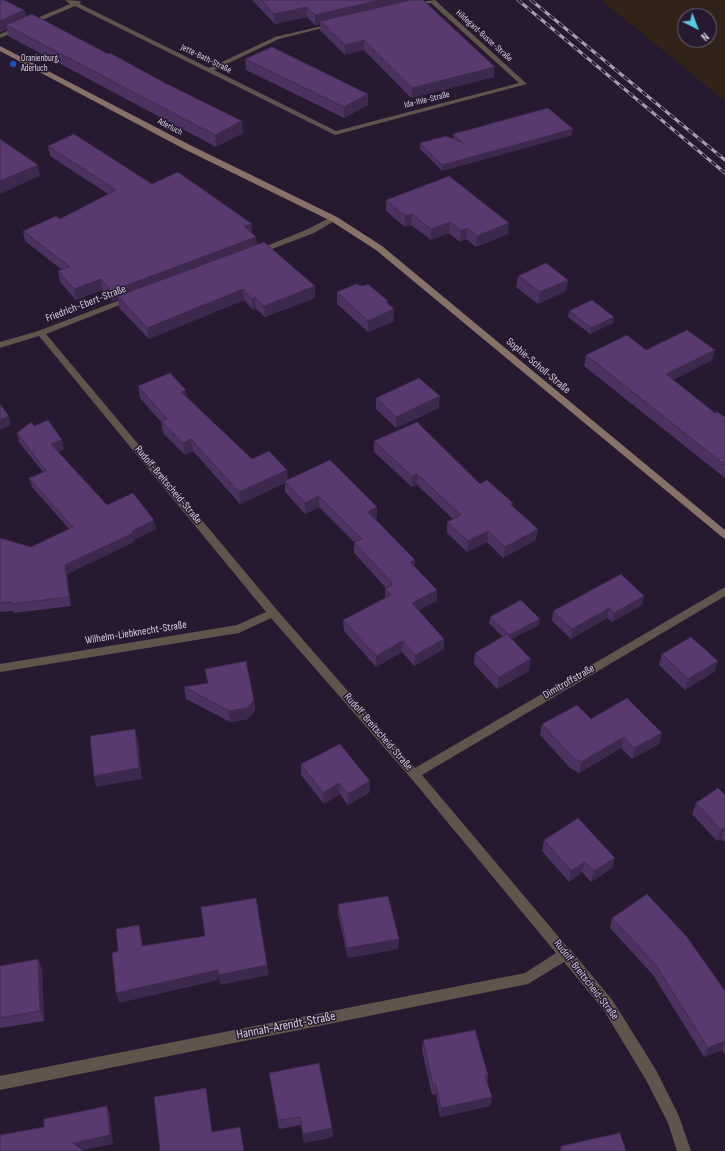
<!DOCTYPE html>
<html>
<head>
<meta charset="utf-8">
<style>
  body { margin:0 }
  #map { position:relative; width:725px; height:1151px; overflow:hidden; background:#261930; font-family:"Sofia Sans Condensed",sans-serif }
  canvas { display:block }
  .north { position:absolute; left:677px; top:8px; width:40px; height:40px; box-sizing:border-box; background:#261930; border:1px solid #6d6276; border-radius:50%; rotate:138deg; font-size:11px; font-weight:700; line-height:16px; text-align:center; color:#d7cfdf }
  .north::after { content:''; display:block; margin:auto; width:14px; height:18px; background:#54cadc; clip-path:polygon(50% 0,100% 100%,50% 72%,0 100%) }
</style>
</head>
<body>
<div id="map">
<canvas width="725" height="1151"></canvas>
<div class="north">N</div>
</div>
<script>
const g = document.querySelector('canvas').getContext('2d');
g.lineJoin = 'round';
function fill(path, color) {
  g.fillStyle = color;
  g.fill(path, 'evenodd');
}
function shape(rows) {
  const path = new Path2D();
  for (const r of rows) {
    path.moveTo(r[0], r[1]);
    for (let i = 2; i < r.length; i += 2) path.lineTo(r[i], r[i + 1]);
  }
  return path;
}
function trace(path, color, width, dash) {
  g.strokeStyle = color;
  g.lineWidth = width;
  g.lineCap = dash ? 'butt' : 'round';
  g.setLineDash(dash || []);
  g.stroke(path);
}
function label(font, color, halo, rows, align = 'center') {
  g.font = font + ' "Sofia Sans Condensed",sans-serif';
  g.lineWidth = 3;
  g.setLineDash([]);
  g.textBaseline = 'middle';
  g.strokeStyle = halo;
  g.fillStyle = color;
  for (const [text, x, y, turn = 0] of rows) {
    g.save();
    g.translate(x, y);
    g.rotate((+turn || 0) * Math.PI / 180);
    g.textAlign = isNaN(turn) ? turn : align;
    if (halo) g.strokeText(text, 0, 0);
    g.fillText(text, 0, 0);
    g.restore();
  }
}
const industrial = shape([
  [601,0,725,0,725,101],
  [685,16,709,16,709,40,685,40]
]);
const street = shape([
  [65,0,81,1,80,4,209,68,275,37,335,23,335,25,279,39,214,70,336,131,519,83,431,3,411,6,411,4,413,3,435,0,527,84,335,135,75,6,0,38,0,34,70,4,65,0],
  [331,217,334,217,338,219,314,233,259,254,256,254,252,252,308,229,331,217],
  [128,297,131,297,135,299,46,334,277,610,415,768,725,587,725,596,422,775,568,948,570,949,613,1001,656,1070,679,1116,691,1151,677,1151,668,1123,646,1080,603,1009,564,962,528,984,0,1090,0,1076,525,973,556,953,410,777,271,618,239,633,0,672,0,664,237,625,266,612,39,336,0,348,0,342,38,331,128,297]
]);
const secondary = shape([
  [0,46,190,145,337,217,382,246,725,530,725,539,722,537,376,250,331,221,184,149,0,51,0,46]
]);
const rail = shape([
  [518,0,725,173],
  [531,0,725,160]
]);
const wall = shape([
  [0,0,24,10,26,17,243,133,216,147,8,36,7,29,1,32,0,32],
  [252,0,423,0,494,77,411,98,364,50,345,55,320,30,320,24,315,25,307,17,275,24],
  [245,59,368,94,368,105,344,118,246,70],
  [453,134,572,135,442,171,420,149,420,143,453,139],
  [48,146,152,184,252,224,252,233,257,244,315,298,265,317,256,309,253,310,244,300,149,339,119,308,118,299,113,301,102,290,76,300,60,282,58,271,62,270,25,241,23,231,60,219,108,194,50,156],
  [386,200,508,234,476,247,466,239,460,242,449,233,431,240,411,225,405,227,386,211],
  [518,276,568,280,566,291,538,304,516,287],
  [337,292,388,301,388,304,394,309,394,321,368,332,337,304],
  [569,311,613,323,590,334,568,317],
  [646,350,712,360,673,380,715,413,725,417,725,478,584,366,586,355],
  [138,386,187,397,252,459,288,479,377,518,375,519,415,560,414,566,437,590,437,601,418,610,444,639,444,649,414,666,402,652,376,667,344,631,343,620,385,598,385,589,386,588,354,553,354,542,319,507,305,514,285,492,285,483,240,504,193,451,185,455,163,433,161,422,140,398],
  [376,398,439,408,396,428,376,409],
  [34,426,62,440,64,449,58,452,107,505,156,529,134,540,134,542,67,574,71,606,14,613,13,611,0,612,0,538,31,547,69,529,32,487,29,478,43,472,19,442,17,433],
  [374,441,480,484,513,503,512,506,536,540,503,558,487,542,467,552,447,533,447,522,453,519,417,485,412,487,374,452],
  [642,605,612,622,607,618,571,639,552,621,553,611],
  [490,617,539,625,511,639,529,671,497,689,474,664,475,653,503,637,489,623],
  [662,654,714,672,685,690,659,665],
  [184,687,254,700,255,711,248,719,230,722,186,699],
  [591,719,662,733,659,744,632,759,621,748,579,773,570,768,540,735,542,724],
  [301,764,370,792,348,805,340,794,324,804,301,775],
  [725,795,725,842,721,839,717,841,692,814,696,803],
  [544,840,612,868,591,882,582,872,569,882,542,851],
  [338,904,399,939,398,949,348,958,338,914],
  [612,918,725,991,725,1055,722,1050,704,1057,653,975,610,928],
  [38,959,42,969,44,1021,0,1028,0,966],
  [423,1040,488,1075,487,1083,492,1097,490,1106,440,1117,436,1094,432,1095,422,1050],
  [269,1073,332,1128,333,1137,304,1143,301,1125,279,1129],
  [561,1146,626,1151,560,1151]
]);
const shadedWall = shape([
  [380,0,414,0,320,21,320,24,315,25,315,15],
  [307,7,307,17,275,24,274,14],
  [24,10,26,21,6,25,7,29,1,32,0,28,0,21],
  [364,40,364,50,345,55,345,45],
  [495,67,494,77,411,98,412,88],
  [368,94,368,105,344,118,344,107],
  [242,121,243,133,216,147,215,135],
  [573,129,572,135,442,171,442,165],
  [38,165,40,176,0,194,0,181],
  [412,214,411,225,405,227,405,216],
  [450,222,449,233,431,240,431,229],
  [509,223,508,234,476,247,477,236],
  [252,224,252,234,244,226],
  [467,228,466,239,460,242,461,231],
  [256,237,257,247,118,296,118,299,113,301,111,291],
  [101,279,102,290,76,300,74,289],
  [568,280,566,291,538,304,540,292],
  [315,286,315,298,265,317,264,306],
  [243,289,244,300,149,339,147,328],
  [255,297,256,309,253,310,252,299],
  [388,301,388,312,394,309,394,321,368,332,368,321,386,302],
  [614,317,613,323,590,334,591,328],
  [715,350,712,360,663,385,666,374],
  [186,390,187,401,181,392],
  [440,396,439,408,396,428,396,417],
  [9,416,11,425,0,430,0,420],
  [191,439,193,451,185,455,183,443],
  [62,440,64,449,53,453,51,444],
  [287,470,288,481,285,481,285,483,240,504,239,492],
  [417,474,417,485,412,487,412,476],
  [319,496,319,507,305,514,305,503],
  [377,507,377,518,368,522,368,512],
  [154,520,156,529,134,540,132,531],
  [538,529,536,540,503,558,505,547],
  [488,531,487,542,467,552,468,541],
  [133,533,134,542,67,574,71,606,69,597,65,565],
  [415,560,414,571,410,562],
  [437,590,437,601,411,614,412,603],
  [644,596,642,605,612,622,614,613],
  [609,608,607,618,571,639,572,629],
  [540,619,539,625,508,641,509,635],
  [444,639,444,649,414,666,415,655],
  [403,641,402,652,376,667,376,656],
  [531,659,529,671,497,689,499,677],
  [718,661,714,672,685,690,688,679],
  [254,700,255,711,248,719,230,722,229,711],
  [135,729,138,740,142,779,96,787,94,776],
  [662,733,659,744,632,759,634,748],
  [624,737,621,748,579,773,581,762],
  [370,781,370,792,348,805,348,794],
  [339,783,340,794,324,804,323,793],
  [725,828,721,839,717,841,721,830],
  [615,858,612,868,591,882,594,871],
  [585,862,582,872,569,882,571,871],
  [139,925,141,935,145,956,142,946],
  [399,939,398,949,348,958,347,948],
  [38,959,42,969,44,1021,40,1011],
  [267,965,269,975,220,985,219,980,119,1003,116,993,218,970],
  [725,1041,725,1043,722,1050,704,1057,708,1048],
  [488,1075,487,1084,485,1076],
  [492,1097,490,1106,440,1117,441,1108],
  [107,1106,110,1115,113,1144,78,1151,73,1143],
  [332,1128,333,1137,304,1143,303,1134]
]);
const building = shape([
  [0,0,4,0,24,10,0,21,0,0],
  [261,0,380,0,315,15,307,7,274,14,261,0],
  [411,0,423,0,495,67,412,88,364,40,345,45,320,21,411,0],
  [32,14,108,54,110,53,165,83,242,121,215,135,6,25,32,14],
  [272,47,368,94,344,107,245,59,272,47],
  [548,108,573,129,442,165,420,143,446,136,463,143,453,134,548,108],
  [74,134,152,184,178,172,252,224,244,226,256,237,111,291,101,279,74,289,58,271,70,267,23,231,56,216,60,219,116,190,48,146,74,134],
  [0,139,38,165,0,181,0,139],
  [449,176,509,223,477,236,467,228,461,231,450,222,431,229,412,214,405,216,386,200,449,176],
  [264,242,315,286,264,306,255,297,252,299,243,289,147,328,118,296,264,242],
  [546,263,568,280,540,292,518,276,546,263],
  [356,284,363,286,368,284,388,301,386,302,394,309,368,321,337,292,356,284],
  [592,300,614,317,591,328,569,311,592,300],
  [687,330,715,350,666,374,715,413,717,412,725,417,725,465,586,355,627,335,646,350,687,330],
  [170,373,186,390,181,392,252,459,269,451,287,470,239,492,191,439,183,443,161,421,167,419,138,386,170,373],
  [419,378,440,396,396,417,376,398,419,378],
  [0,404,9,416,0,420,0,404],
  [48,420,62,440,51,444,107,505,133,493,154,520,132,531,133,533,65,565,69,597,11,604,11,602,0,603,0,538,31,547,73,527,29,478,46,471,17,433,31,422,34,426,48,420],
  [417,422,480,484,487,480,513,503,510,504,538,529,505,547,488,531,468,541,447,522,461,515,417,474,412,476,374,441,417,422],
  [330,460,377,507,368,512,415,560,410,562,437,590,412,603,444,639,415,655,403,641,376,656,343,620,391,595,385,589,393,584,354,542,362,539,319,496,305,503,285,481,330,460],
  [621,574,644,596,614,613,609,608,572,629,553,611,621,574],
  [521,600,540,619,509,635,490,617,521,600],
  [507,634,531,659,499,677,475,653,507,634],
  [691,637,718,661,688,679,662,654,691,637],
  [246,661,254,700,247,708,229,711,184,687,208,683,205,669,246,661],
  [627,698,662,733,634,748,624,737,581,762,572,757,542,724,577,705,591,719,627,698],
  [135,729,139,768,94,776,90,736,135,729],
  [340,744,370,781,348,794,339,783,323,793,301,764,340,744],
  [718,788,725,795,725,828,721,830,696,803,718,788],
  [578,818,615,858,594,871,585,862,571,871,544,840,578,818],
  [647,894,687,937,725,991,725,1041,708,1048,656,965,612,918,647,894],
  [388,896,399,939,347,948,338,904,388,896],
  [256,898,267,965,218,975,218,970,116,993,112,953,118,951,116,929,139,925,142,946,205,936,201,907,256,898],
  [38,959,40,1011,0,1018,0,966,38,959],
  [475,1030,488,1075,485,1076,492,1097,441,1108,436,1085,433,1085,423,1040,475,1030],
  [319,1063,332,1128,303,1134,300,1117,278,1120,269,1073,319,1063],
  [206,1088,212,1132,240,1127,244,1151,160,1151,154,1097,206,1088],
  [107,1106,110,1135,73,1143,84,1151,0,1151,0,1135,44,1127,44,1119,107,1106],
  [620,1133,626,1151,562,1151,561,1146,620,1133]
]);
const markers = [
  [13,64,4,"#1a4fb4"]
];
const farStreetnames = [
  ["Hildegard-Busse-Straße",484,36,42],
  ["Jette-Bath-Straße",206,59,26],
  ["Ida-Ihle-Straße",427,100,-14],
  ["Aderluch",170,127,28]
];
const farPoinames = [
  ["Oranienburg,",21,59],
  ["Aderluch",21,69]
];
const streetNames = [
  ["Friedrich-Ebert-Straße",86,304,-21],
  ["Sophie-Scholl-Straße",538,366,40],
  ["Rudolf-Breitscheid-Straße",168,485,50],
  ["Wilhelm-Liebknecht-Straße",136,633,-9],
  ["Dimitroffstraße",569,682,-30],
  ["Rudolf-Breitscheid-Straße",378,732,49],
  ["Rudolf-Breitscheid-Straße",586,980,52]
];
const nearStreetnames = [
  ["Hannah-Arendt-Straße",286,1026,-11]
];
fill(industrial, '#322319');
fill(street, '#61544d');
fill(secondary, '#867266');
trace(rail, '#a79eb0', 3);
trace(rail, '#261930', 2, [6]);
fill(wall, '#4c3260');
fill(shadedWall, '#3e294e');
fill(building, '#583a70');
trace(building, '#3e294e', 1);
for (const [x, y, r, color] of markers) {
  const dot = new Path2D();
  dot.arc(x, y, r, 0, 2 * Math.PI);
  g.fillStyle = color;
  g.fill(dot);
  trace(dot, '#261930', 1.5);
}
label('9px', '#d7cfdf', '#261930', farStreetnames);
label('9px', '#d7cfdf', '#261930', farPoinames, 'left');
label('11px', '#d7cfdf', '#261930', streetNames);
label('13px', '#d7cfdf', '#261930', nearStreetnames);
</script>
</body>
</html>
